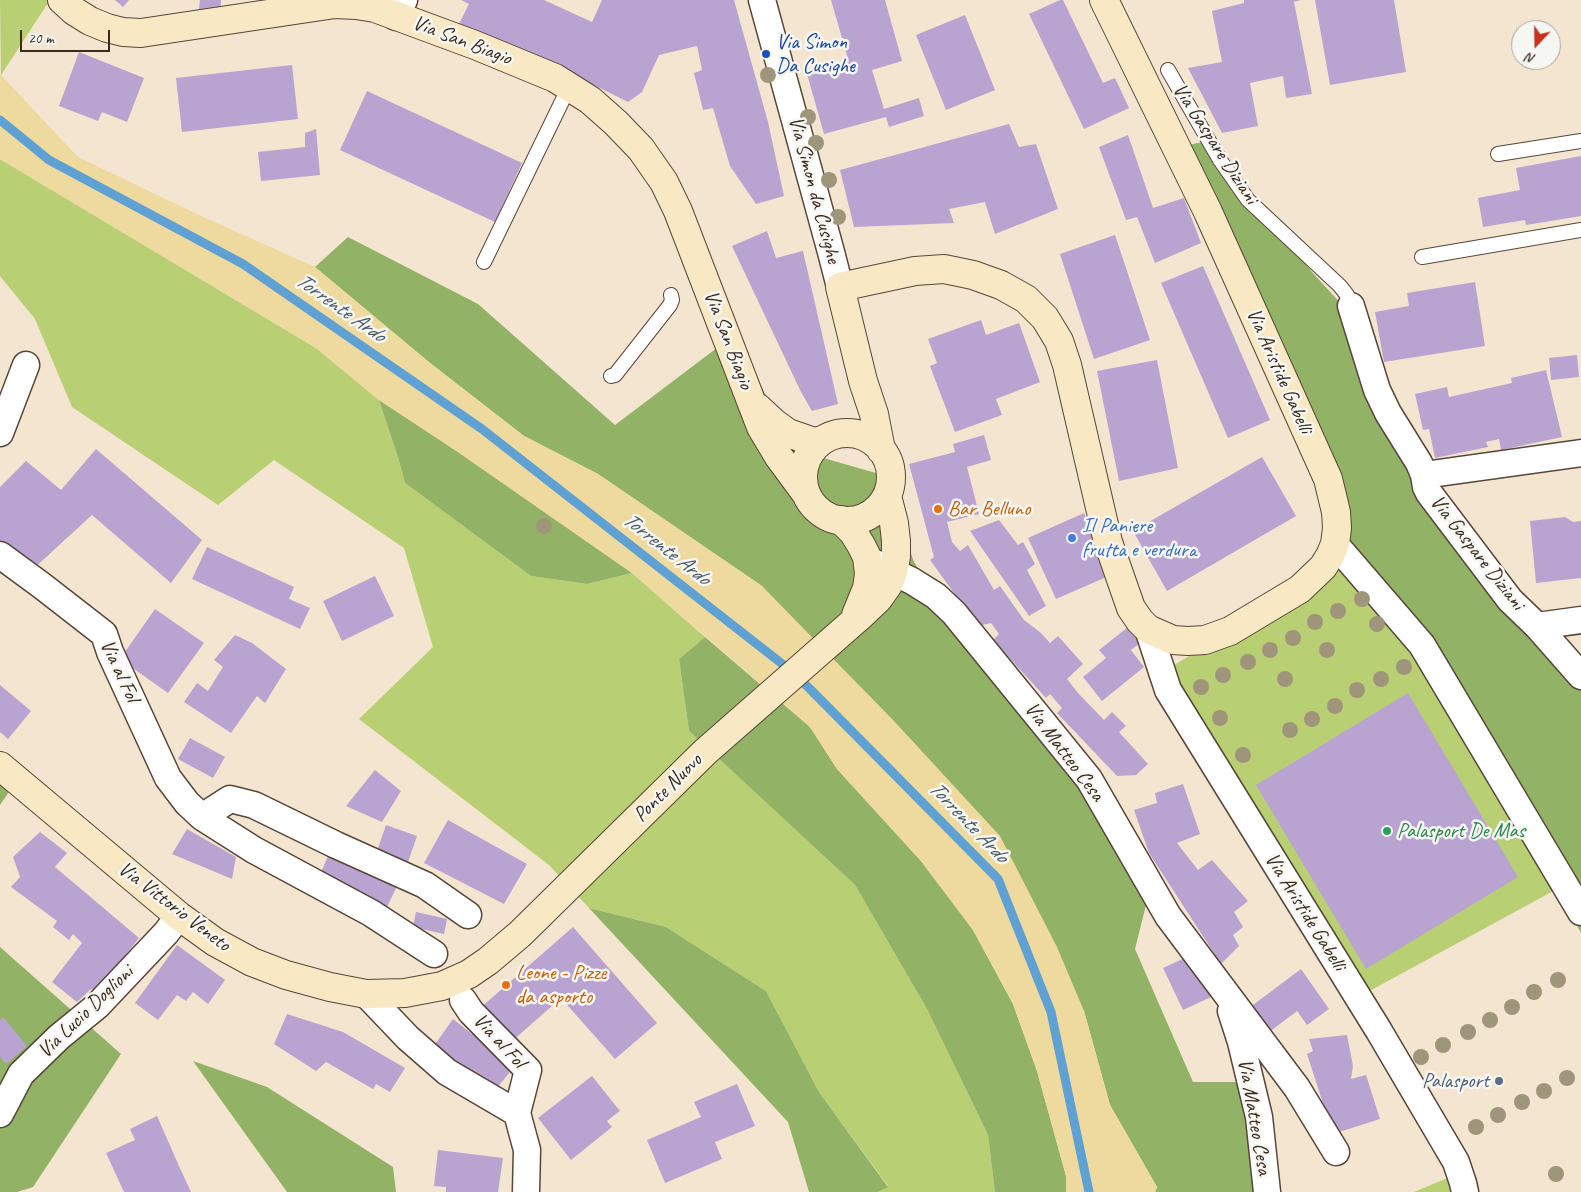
<!DOCTYPE html>
<html>
<head>
<meta charset="utf-8">
<style>
  body { margin:0 }
  #map { position:relative; width:1581px; height:1192px; overflow:hidden; background:#f4e5d0; font-family:Caveat,sans-serif }
  canvas { display:block }
  .north { position:absolute; left:1511px; top:20px; width:50px; height:50px; box-sizing:border-box; background:#f6f6f2; border:1px solid #aba49d; border-radius:50%; rotate:201deg; font-size:14px; font-weight:700; line-height:20px; text-align:center; color:#3b2a1e }
  .north::after { content:''; display:block; margin:auto; width:18px; height:22px; background:#c8321e; clip-path:polygon(50% 0,100% 100%,50% 72%,0 100%) }
  .scale { position:absolute; left:20px; top:30px; width:90px; height:22px; box-sizing:border-box; border:2px solid #3b2a1e; border-top:0; padding-left:6px; font-size:15px; line-height:18px; white-space:nowrap; color:#3b2a1e; -webkit-text-stroke:4px #f6f6f2; paint-order:stroke }
</style>
</head>
<body>
<div id="map">
<canvas width="1581" height="1192"></canvas>
<div class="north">N</div>
<div class="scale">20 m</div>
</div>
<script>
const g = document.querySelector('canvas').getContext('2d');
g.lineJoin = 'round';
function fill(path, color) {
  g.fillStyle = color;
  g.fill(path, 'evenodd');
}
function shape(rows) {
  const path = new Path2D();
  for (const r of rows) {
    if (r.length === 3) {
      path.moveTo(r[0] + r[2], r[1]);
      path.arc(r[0], r[1], r[2], 0, 2 * Math.PI);
      continue;
    }
    path.moveTo(r[0], r[1]);
    for (let i = 2; i < r.length; i += 2) path.lineTo(r[i], r[i + 1]);
  }
  return path;
}
function trace(path, color, width, dash) {
  g.strokeStyle = color;
  g.lineWidth = width;
  g.lineCap = dash ? 'butt' : 'round';
  g.setLineDash(dash || []);
  g.stroke(path);
}
function label(font, color, halo, rows, align = 'center') {
  g.font = font + ' Caveat,sans-serif';
  g.lineWidth = 5;
  g.setLineDash([]);
  g.textBaseline = 'middle';
  g.strokeStyle = halo;
  g.fillStyle = color;
  for (const [text, x, y, turn = 0] of rows) {
    g.save();
    g.translate(x, y);
    g.rotate((+turn || 0) * Math.PI / 180);
    g.textAlign = isNaN(turn) ? turn : align;
    if (halo) g.strokeText(text, 0, 0);
    g.fillText(text, 0, 0);
    g.restore();
  }
}
const green = shape([
  [0,0,48,0,48,3,1,75],
  [0,159,316,348,379,400,398,457,405,483,531,576,587,584,632,573,705,637,679,659,689,731,855,885,927,1009,988,1135,995,1192,878,1192,888,1186,819,1092,766,991,666,927,589,908,549,865,359,719,433,647,404,548,274,460,218,505,72,407,35,319,0,276],
  [1355,554,1557,889,1364,994,1158,675],
  [1469,1169,1472,1192,1414,1192]
]);
const forest = shape([
  [1203,142,1312,272,1343,306,1375,409,1581,684,1581,933,1557,889,1355,554,1311,428,1183,146],
  [348,237,478,304,615,425,734,335,795,450,883,475,914,562,946,612,1090,789,1149,893,1135,949,1193,1082,1255,1082,1270,1192,1155,1192,1157,1187,1110,1105,1084,1011,762,586,598,474,524,436,430,363,315,267],
  [379,400,458,452,632,573,587,584,531,576,405,483,398,457],
  [705,637,810,727,837,769,921,861,973,930,1013,1004,1037,1071,1066,1176,1066,1192,995,1192,988,1135,927,1009,855,885,689,731,679,659],
  [0,766,17,780,0,805],
  [589,908,666,927,766,991,819,1092,888,1187,878,1192,809,1192,788,1122],
  [0,947,121,1054,33,1187,17,1192,0,1192],
  [193,1061,267,1087,393,1167,396,1192,287,1192]
]);
const sand = shape([
  [0,71,1,75,78,157,199,215,315,267,430,363,524,436,598,474,762,586,894,721,1000,836,1057,947,1084,1011,1110,1105,1157,1187,1155,1192,1066,1192,1066,1176,1037,1071,1013,1004,973,930,921,861,837,769,810,727,632,573,458,452,379,400,316,348,0,159]
]);
const stream = shape([
  [0,120,49,160,243,264,482,429,790,670,810,689,998,879,1051,1012,1089,1192]
]);
const building = shape([
  [115,0,129,0,123,7],
  [200,0,221,0,220,12,199,9],
  [461,0,544,0,592,22,602,0,734,0,768,122,784,196,756,204,730,166,713,108,703,110,694,73,702,70,697,46,659,55,642,92,628,102,570,73,458,26,469,4],
  [831,0,885,0,902,61,872,70,884,109,919,98,924,116,889,127,886,117,824,134,807,74,849,62],
  [1060,0,1063,0,1103,83,1115,78,1129,108,1084,129,1029,14],
  [1244,0,1301,0,1294,2,1312,94,1286,98,1283,76,1250,83,1258,126,1222,133,1188,68,1222,62,1212,11,1244,3],
  [1315,0,1394,0,1406,72,1330,85],
  [965,15,995,90,946,110,916,35],
  [79,52,144,78,127,122,102,112,98,121,59,106],
  [292,65,298,119,182,132,176,78],
  [367,91,522,163,495,222,340,150],
  [1009,124,1019,147,1036,144,1058,209,995,234,985,202,949,209,954,223,854,227,840,170],
  [316,129,320,175,261,181,258,152,305,147,305,133],
  [1128,135,1153,208,1184,198,1201,243,1155,263,1137,217,1126,220,1099,147],
  [1581,156,1581,216,1526,225,1525,220,1483,227,1478,198,1520,190,1516,168],
  [767,231,776,258,803,251,838,404,812,411,801,392,732,246],
  [1115,235,1150,340,1094,359,1060,254],
  [1203,266,1270,420,1228,438,1161,283],
  [1475,282,1485,346,1384,362,1375,312,1409,306,1407,293],
  [981,320,986,335,1019,323,1040,382,996,399,1002,415,955,432,930,366,937,363,928,339],
  [1577,355,1579,377,1551,380,1549,358],
  [1157,360,1178,468,1119,481,1097,371],
  [1546,370,1562,437,1501,450,1499,439,1486,442,1488,447,1435,458,1429,429,1423,430,1415,394,1447,387,1449,397,1512,383,1511,378],
  [984,435,991,460,967,467,979,514,947,522,952,542,960,551,968,545,994,590,1000,586,1024,620,1041,633,1050,643,1058,636,1083,664,1067,679,1078,693,1104,720,1112,712,1126,726,1119,732,1148,764,1136,775,1117,776,1057,713,1062,708,1050,694,1046,698,993,640,999,634,991,623,978,626,930,560,934,557,909,464,955,452,953,444],
  [96,449,202,540,171,583,92,515,32,570,0,545,0,487,26,461,61,490],
  [1262,457,1296,516,1167,591,1133,531],
  [1084,513,1111,575,1056,599,1028,538],
  [1565,517,1573,522,1581,521,1581,578,1536,583,1530,521],
  [999,520,1018,545,1023,542,1035,564,1027,570,1046,606,1029,616,970,531],
  [207,547,294,587,289,599,310,608,300,629,192,579],
  [375,576,394,616,342,641,323,601],
  [155,609,204,643,168,693,120,659],
  [1128,627,1140,643,1131,650,1144,667,1102,701,1083,677,1106,658,1099,650],
  [235,635,252,643,286,669,265,703,257,696,231,733,184,702,197,683,208,691,223,667,214,660],
  [0,685,31,711,8,739,0,732],
  [1408,693,1518,877,1366,969,1256,785],
  [190,738,225,757,213,778,178,759],
  [375,770,401,791,382,822,346,806],
  [1183,784,1200,834,1177,843,1198,870,1212,860,1248,901,1234,912,1243,927,1233,935,1239,946,1221,964,1149,853,1134,810,1157,803,1155,793],
  [448,820,527,864,504,904,424,863],
  [386,825,417,836,407,865,376,854],
  [187,829,236,857,232,879,172,854],
  [40,832,67,853,55,867,139,938,96,992,91,989,77,1002,52,982,82,943,73,934,69,940,53,927,57,921,11,887,20,877,13,857],
  [328,856,397,886,387,907,319,877],
  [416,912,447,919,444,934,413,927],
  [573,927,657,1023,615,1059,561,998,510,1043,479,1009],
  [177,945,225,980,208,1004,193,992,186,1001,177,995,158,1020,135,1003],
  [1191,955,1211,997,1183,1010,1163,968],
  [1301,969,1329,1009,1307,1025,1297,1011,1268,1033,1249,1008],
  [287,1014,343,1032,405,1068,390,1092,376,1084,373,1089,326,1062,316,1071,274,1044],
  [3,1017,27,1046,6,1064,0,1057,0,1020],
  [453,1019,514,1067,492,1094,431,1050],
  [1347,1035,1353,1066,1351,1079,1366,1075,1380,1119,1333,1134,1307,1054,1313,1051,1309,1039],
  [592,1076,620,1111,607,1121,612,1127,571,1160,538,1118],
  [737,1084,755,1126,715,1142,722,1159,665,1183,647,1140,701,1117,694,1102],
  [157,1116,179,1166,191,1192,124,1192,106,1153,135,1140,130,1129],
  [438,1150,503,1158,498,1192,446,1192,446,1187,434,1186]
]);
const lane = shape([
  [1168,70,1220,160,1248,200,1340,286,1347,295,1351,306],
  [1498,154,1581,141],
  [1422,257,1581,230],
  [484,262,569,87],
  [611,376,615,375,670,305,672,300,671,295]
]);
const street = shape([
  [762,0,831,252,840,287],
  [396,17,404,0],
  [1351,306,1377,390,1388,413,1419,463,1424,475,1426,487,1429,493,1510,600,1537,626,1581,676],
  [0,433,26,365],
  [1424,475,1581,453],
  [1335,544,1422,645,1581,912],
  [0,555,41,585,104,634,110,652,168,778,187,803,202,817,254,850,371,913,434,954],
  [875,563,912,581,936,596,954,613,1089,779,1168,916,1297,1088,1336,1152],
  [1537,626,1581,620],
  [1148,629,1168,690,1379,1031,1456,1162,1463,1183,1465,1192],
  [202,817,230,799,254,805,336,845,425,885,468,915],
  [366,994,408,1038,447,1072,517,1113,527,1150,526,1192],
  [463,1000,471,1012,528,1070,517,1113],
  [1231,1011,1241,1042,1259,1117,1267,1192],
  [0,1114,21,1074,59,1037,97,1006,166,933,179,916]
]);
const secondary = shape([
  [62,0,74,11,90,21,107,28,123,32,141,33,335,4,356,5,375,8,475,45,555,78,590,100,616,123,641,149,664,182,678,211,761,427,779,457,807,495],
  [758,408,773,422,788,433,814,442,823,440],
  [847,477,44],
  [881,450,874,414,863,381,840,287,915,271,944,269,973,275,1001,285,1026,299,1045,318,1059,341,1067,365,1108,542,1131,608,1140,621,1148,629,1173,640,1188,641,1205,640,1230,631,1300,589,1323,567,1330,556,1335,544,1337,528,1336,512,1328,479,1208,212,1104,0],
  [841,520,853,532,861,545,867,557,869,574,867,588,856,615],
  [0,766,179,916,215,942,252,962,286,975,330,987,366,994,405,993,442,986,469,974,488,961,520,934,705,752,859,617,878,599,888,585,893,572,896,557,896,541,894,523,887,496]
]);
const trees = [
  [768,75],
  [808,117],
  [816,143],
  [829,180],
  [838,217],
  [544,526],
  [1362,599],
  [1338,611],
  [1315,622],
  [1377,624],
  [1293,638],
  [1270,650],
  [1327,650],
  [1248,662],
  [1404,667],
  [1223,675],
  [1285,679],
  [1381,679],
  [1201,687],
  [1357,690],
  [1335,706],
  [1220,718],
  [1312,719],
  [1290,730],
  [1243,755],
  [1558,980],
  [1534,992],
  [1512,1007],
  [1490,1020],
  [1468,1032],
  [1443,1045],
  [1421,1057],
  [1567,1078],
  [1544,1091],
  [1522,1102],
  [1498,1115],
  [1476,1127],
  [1556,1174]
];
const markers = [
  [766,54,5,"#1a4fb4"],
  [938,509,5,"#e8710a"],
  [1072,538,5,"#3f7fe0"],
  [1387,831,5,"#2e9e5b"],
  [506,985,5,"#e8710a"],
  [1499,1081,5,"#5c6f8a"]
];
const streetNames = [
  ["Via San Biagio",462,41,21],
  ["Via Gaspare Diziani",1215,144,57],
  ["Via Simon da Cusighe",814,190,75],
  ["Via San Biagio",728,340,69],
  ["Via Aristide Gabelli",1279,371,66],
  ["Via Gaspare Diziani",1477,553,52],
  ["Via al Fol",119,671,65],
  ["Via Matteo Cesa",1064,752,53],
  ["Ponte Nuovo",668,788,-45],
  ["Via Vittorio Veneto",174,907,37],
  ["Via Aristide Gabelli",1305,912,58],
  ["Via Lucio Doglioni",86,1012,-44],
  ["Via al Fol",499,1041,47],
  ["Via Matteo Cesa",1254,1117,80]
];
const transitNames = [
  ["Via Simon",776,42],
  ["Da Cusighe",776,66]
];
const foodNames = [
  ["Bar Belluno",948,509],
  ["Leone - Pizze",516,973],
  ["da asporto",516,997]
];
const shopNames = [
  ["Il Paniere",1082,526],
  ["frutta e verdura",1082,550]
];
const leisureNames = [
  ["Palasport De Mas",1397,831]
];
const serviceNames = [
  ["Palasport",1489,1081]
];
const waterNames = [
  ["Torrente Ardo",340,308,35],
  ["Torrente Ardo",666,549,38],
  ["Torrente Ardo",968,822,46]
];
fill(green, '#b9cf74');
fill(forest, '#92b266');
fill(sand, '#eeda9e');
trace(stream, '#5fa1d3', 9);
fill(building, '#b9a3d0');
trace(lane, '#574639', 16);
trace(street, '#574639', 29);
trace(secondary, '#574639', 30);
trace(lane, '#fff', 14);
trace(street, '#fff', 26);
trace(secondary, '#f8e8c3', 28);
g.fillStyle = '#9f957a';
for (const [x, y] of trees) {
  g.beginPath();
  g.arc(x, y, 8, 0, 2 * Math.PI);
  g.fill();
}
for (const [x, y, r, color] of markers) {
  const dot = new Path2D();
  dot.arc(x, y, r, 0, 2 * Math.PI);
  g.fillStyle = color;
  g.fill(dot);
  trace(dot, '#f6f6f2', 2);
}
label('21px', '#3b2a1e', '#f6f6f2', streetNames);
label('21px', '#164399', '#f6f6f2', transitNames, 'left');
label('21px', '#c56008', '#f6f6f2', foodNames, 'left');
label('21px', '#366cbe', '#f6f6f2', shopNames, 'left');
label('21px', '#27864d', '#f6f6f2', leisureNames, 'left');
label('21px', '#4e5e75', '#f6f6f2', serviceNames, 'right');
label('italic 22px', '#495a66', '#f6f6f2', waterNames);
</script>
</body>
</html>
